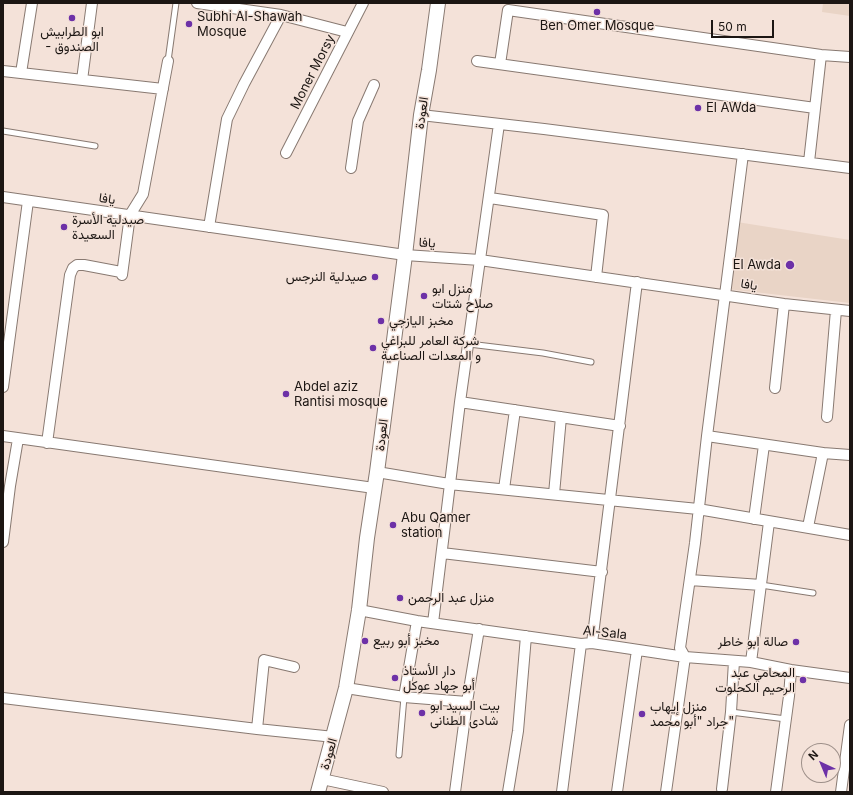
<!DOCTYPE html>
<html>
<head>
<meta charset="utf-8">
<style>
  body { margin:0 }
  #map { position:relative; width:853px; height:795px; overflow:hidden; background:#f4e2d9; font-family:Inter,sans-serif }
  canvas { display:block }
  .frame { position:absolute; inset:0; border:4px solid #1c1613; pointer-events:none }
  .north { position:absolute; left:801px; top:743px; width:40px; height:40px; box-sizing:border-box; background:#f4e2d9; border:1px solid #9e908a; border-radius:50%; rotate:316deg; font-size:11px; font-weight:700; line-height:16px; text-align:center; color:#1c1613 }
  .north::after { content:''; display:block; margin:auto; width:14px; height:18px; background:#6d31a7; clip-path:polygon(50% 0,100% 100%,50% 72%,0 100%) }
  .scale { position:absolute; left:711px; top:20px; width:63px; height:18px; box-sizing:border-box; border:2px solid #1c1613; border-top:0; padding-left:5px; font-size:12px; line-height:14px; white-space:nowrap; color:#1c1613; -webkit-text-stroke:3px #f4e2d9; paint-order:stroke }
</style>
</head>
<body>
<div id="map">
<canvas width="853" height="795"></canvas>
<div class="frame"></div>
<div class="north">N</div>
<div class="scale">50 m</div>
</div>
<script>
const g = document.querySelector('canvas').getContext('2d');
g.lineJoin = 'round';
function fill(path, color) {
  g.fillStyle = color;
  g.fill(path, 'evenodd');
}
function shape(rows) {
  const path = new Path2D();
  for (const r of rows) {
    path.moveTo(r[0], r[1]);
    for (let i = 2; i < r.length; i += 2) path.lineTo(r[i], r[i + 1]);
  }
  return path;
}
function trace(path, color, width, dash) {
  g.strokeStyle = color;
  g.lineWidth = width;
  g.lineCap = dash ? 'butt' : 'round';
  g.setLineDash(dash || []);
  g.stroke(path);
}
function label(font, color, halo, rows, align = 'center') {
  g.font = font + ' Inter,Vazirmatn,sans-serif';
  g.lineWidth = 3;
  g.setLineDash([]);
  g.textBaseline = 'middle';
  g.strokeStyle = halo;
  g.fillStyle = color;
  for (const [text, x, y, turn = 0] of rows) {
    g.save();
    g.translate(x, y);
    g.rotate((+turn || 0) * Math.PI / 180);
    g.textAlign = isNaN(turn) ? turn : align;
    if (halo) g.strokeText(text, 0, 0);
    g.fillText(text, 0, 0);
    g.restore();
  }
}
const medical = shape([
  [823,3,850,3,850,16,822,12],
  [737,222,850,240,850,303,727,289]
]);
const lane = shape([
  [168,61,176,3],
  [3,131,95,146],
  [469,344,543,353,591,362],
  [761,585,813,593],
  [731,712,786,719],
  [399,755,404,697]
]);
const street = shape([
  [197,3,281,15,347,32],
  [477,61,815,108],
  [500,64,508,10,821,55,850,57],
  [3,71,163,89],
  [21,73,32,3],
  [82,80,92,3],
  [421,115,544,129,850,168],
  [286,153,363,3],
  [809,162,821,55],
  [351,168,358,121,374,85],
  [3,197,405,255,480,260,784,304,850,311],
  [490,198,603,215,596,277],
  [209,227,227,119,244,84,281,15],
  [122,275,130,215,143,194,168,61],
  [3,387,28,201],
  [775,388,784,304],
  [460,402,620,426],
  [827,417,836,310],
  [3,436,374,488],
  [707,436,823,453,850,455],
  [47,443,70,275,73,268,77,265,84,265,121,272],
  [377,472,449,484,698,509,850,535],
  [504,489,515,410],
  [554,494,561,417],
  [754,519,764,445],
  [808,527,823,453],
  [3,542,10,486,18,439],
  [442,553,602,572],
  [690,580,761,585],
  [359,610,417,621,581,644,592,643,685,657,751,662,791,670,850,678],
  [433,623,460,402,499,124],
  [592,643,637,282],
  [751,662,769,522],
  [346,688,404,697,467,702],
  [404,697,417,621],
  [3,698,257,729,334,737],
  [257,729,264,660,294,667],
  [322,779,383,792],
  [722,789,731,712,734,661],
  [455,792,467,702,479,629],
  [508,792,518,731,526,636],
  [562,792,581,644],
  [617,792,637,650],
  [666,792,685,657,680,648,695,543,707,436,743,154],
  [776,792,789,696,791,670],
  [841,792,850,725]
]);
const secondary = shape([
  [318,792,346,688,359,610,367,538,377,472,405,255,421,115,429,70,438,3]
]);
const markers = [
  [597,12,4,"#6d31a7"],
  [72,18,4,"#6d31a7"],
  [189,24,4,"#6d31a7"],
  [698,108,4,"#6d31a7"],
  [64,227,4,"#6d31a7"],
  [790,265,5,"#6d31a7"],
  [375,277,4,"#6d31a7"],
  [424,296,4,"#6d31a7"],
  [381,321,4,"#6d31a7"],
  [373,348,4,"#6d31a7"],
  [286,394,4,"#6d31a7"],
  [393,525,4,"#6d31a7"],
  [400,598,4,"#6d31a7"],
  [365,641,4,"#6d31a7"],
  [796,642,4,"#6d31a7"],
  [395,678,4,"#6d31a7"],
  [803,680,4,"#6d31a7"],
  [422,713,4,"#6d31a7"],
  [642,714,4,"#6d31a7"]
];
const poiNames = [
  ["Subhi Al-Shawah",197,17],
  ["Mosque",197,32],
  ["Ben Omer Mosque",597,26,"center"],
  ["ابو الطرابيش",72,32,"center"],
  ["- الصندوق",72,47,"center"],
  ["El AWda",706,108],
  ["صيدلية الأسرة",72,220],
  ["السعيدة",72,235],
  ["El Awda",781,265,"right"],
  ["صيدلية النرجس",367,277,"right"],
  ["منزل ابو",432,289],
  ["صلاح شتات",432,304],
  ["مخبز اليازجي",389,321],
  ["شركة العامر للبراغي",381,341],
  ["و المعدات الصناعية",381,356],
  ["Abdel aziz",294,387],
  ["Rantisi mosque",294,402],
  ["Abu Qamer",401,518],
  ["station",401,533],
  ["منزل عبد الرحمن",408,598],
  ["مخبز أبو ربيع",373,641],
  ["صالة ابو خاطر",788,642,"right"],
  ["دار الأستاذ",403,671],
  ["أبو جهاد عوكل",403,686],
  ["المحامي عبد",795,673,"right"],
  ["الرحيم الكحلوت",795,688,"right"],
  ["بيت السيد ابو",430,706],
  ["شادى الطنانى",430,721],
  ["منزل إيهاب",650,707],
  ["جراد \"أبو محمد\"",650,722]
];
const streetNames = [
  ["Moner Morsy",313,72,-63],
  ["العودة",422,113,-82],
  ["يافا",107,199,8],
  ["يافا",427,243,3],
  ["يافا",749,285,9],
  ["العودة",382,435,-83],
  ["Al-Sala",605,633,6],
  ["العودة",329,754,-74]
];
fill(medical, '#e9d4c6');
trace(lane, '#887971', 7);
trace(street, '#887971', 12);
trace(secondary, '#887971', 16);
trace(lane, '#fff', 5);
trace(street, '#fff', 10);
trace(secondary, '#fff', 14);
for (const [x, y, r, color] of markers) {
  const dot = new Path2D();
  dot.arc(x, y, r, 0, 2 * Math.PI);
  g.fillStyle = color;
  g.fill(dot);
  trace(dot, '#f4e2d9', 1.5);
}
label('13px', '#1c1613', '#f4e2d9', poiNames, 'left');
label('13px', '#1c1613', '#f4e2d9', streetNames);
</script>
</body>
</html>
